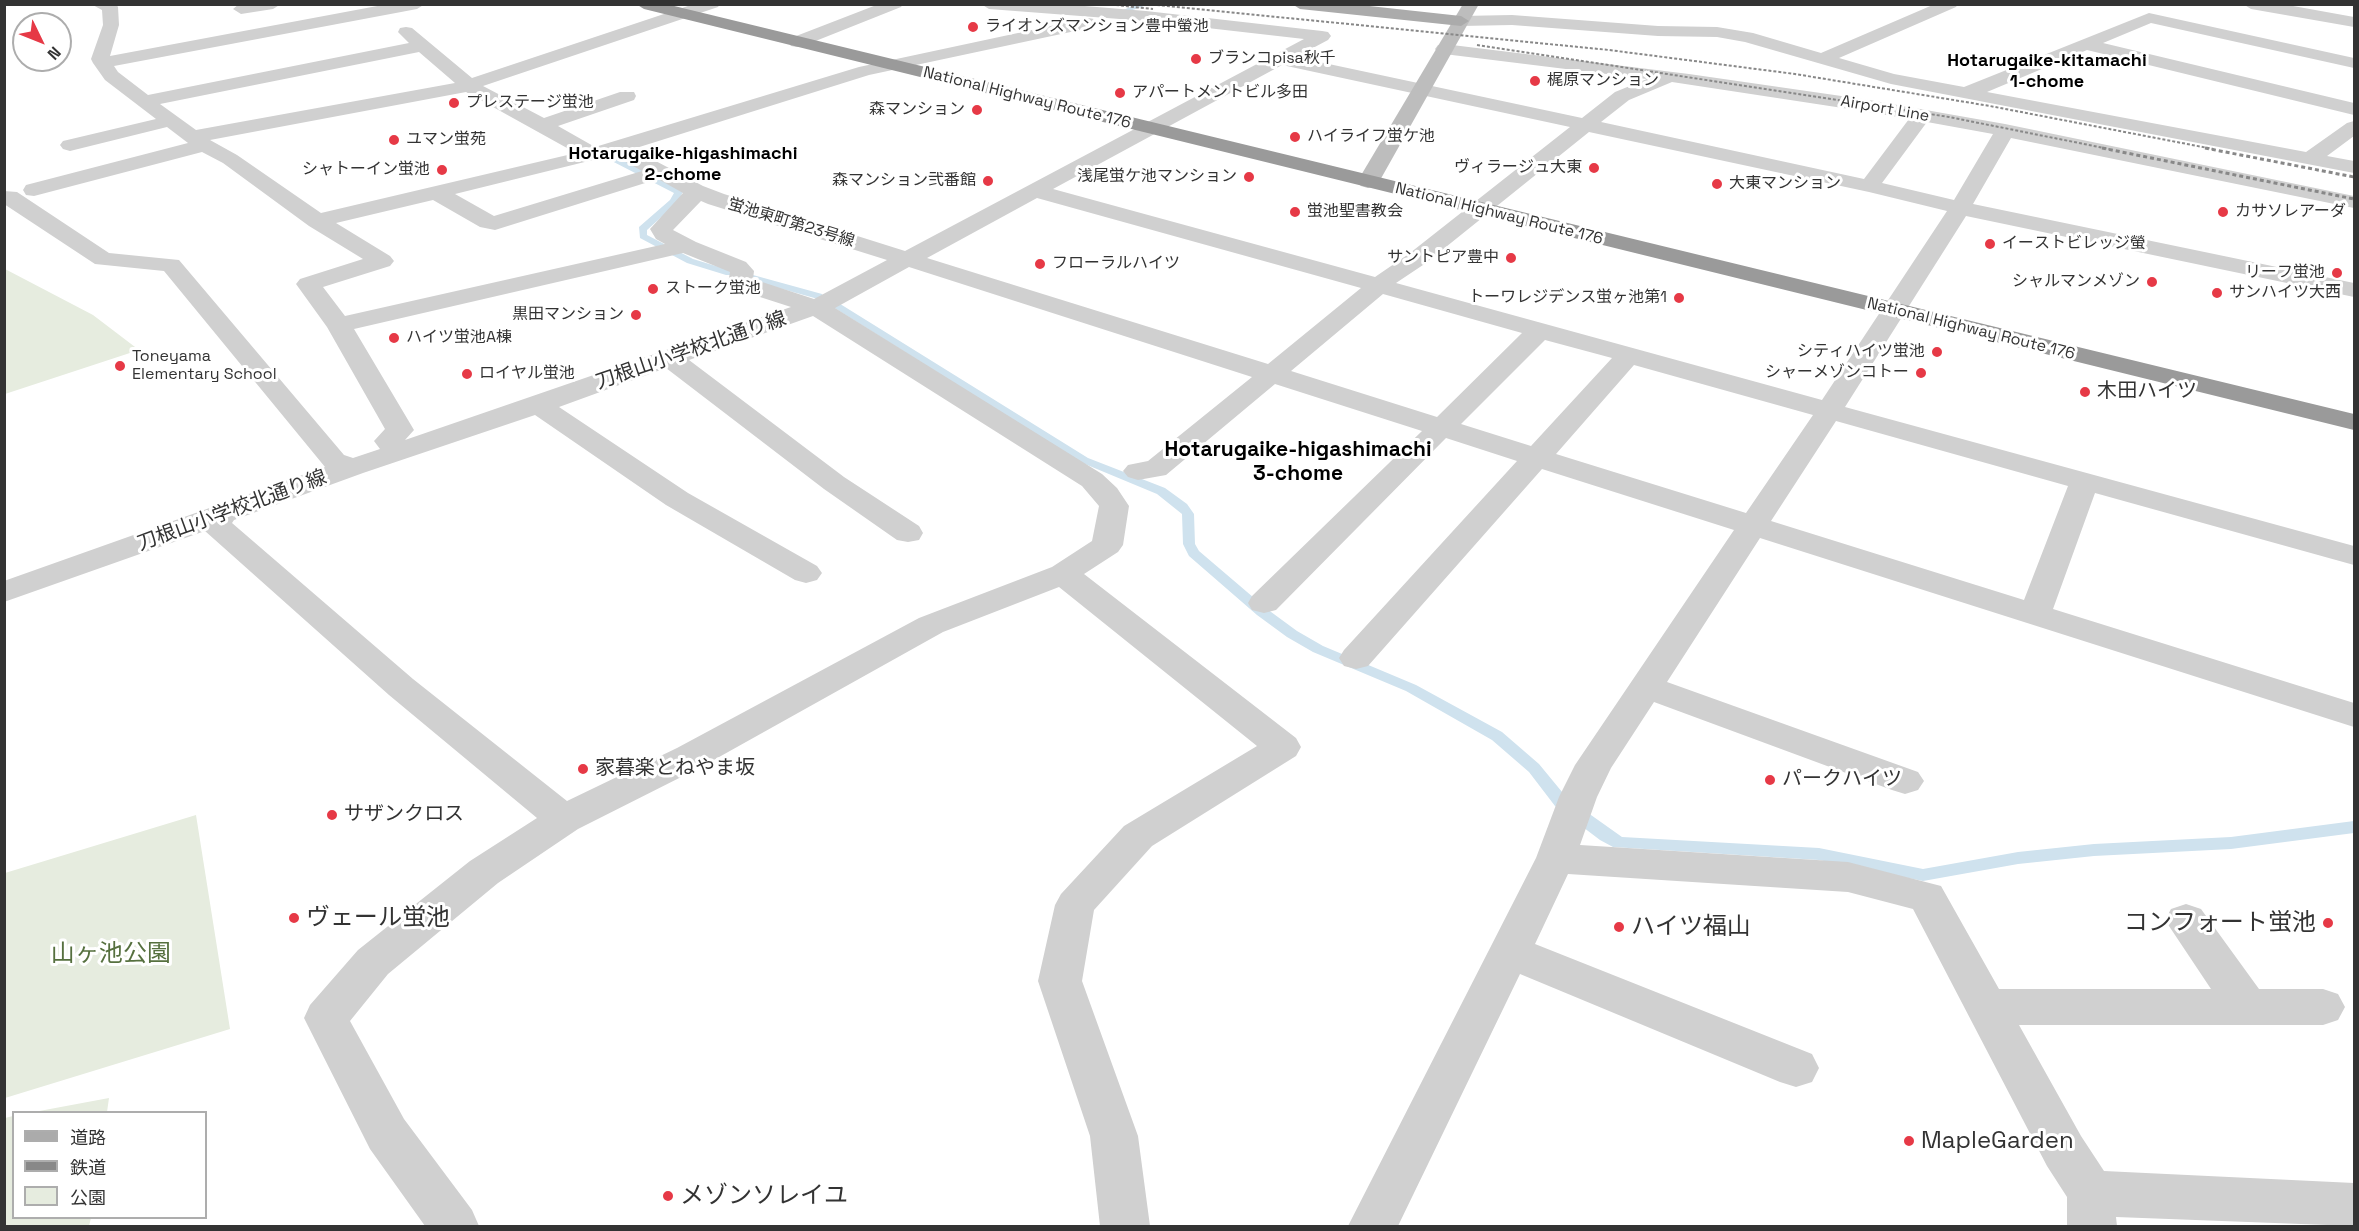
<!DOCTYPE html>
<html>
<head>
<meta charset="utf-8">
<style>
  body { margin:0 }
  #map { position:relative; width:2359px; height:1231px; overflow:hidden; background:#fff; font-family:"Space Grotesk","Noto Sans JP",sans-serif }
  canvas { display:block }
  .frame { position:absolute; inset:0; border:6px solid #333; pointer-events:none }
  .legend { position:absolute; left:12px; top:1111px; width:195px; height:108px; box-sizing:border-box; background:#fff; border:2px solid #adadad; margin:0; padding:8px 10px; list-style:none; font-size:18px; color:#333 }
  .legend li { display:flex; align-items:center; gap:12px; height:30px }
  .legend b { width:30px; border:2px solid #adadad }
  .north { position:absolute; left:12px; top:12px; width:60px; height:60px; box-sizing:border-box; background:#fff; border:2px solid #adadad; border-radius:50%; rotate:133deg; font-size:16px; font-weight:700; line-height:24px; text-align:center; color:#333 }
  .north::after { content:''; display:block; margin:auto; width:21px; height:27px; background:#e63946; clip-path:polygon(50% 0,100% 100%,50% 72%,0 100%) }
</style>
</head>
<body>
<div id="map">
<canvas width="2359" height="1231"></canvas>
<div class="frame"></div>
<ul class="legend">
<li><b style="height:8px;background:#ababab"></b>道路</li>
<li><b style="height:8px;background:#888"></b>鉄道</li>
<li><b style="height:16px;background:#e6ecdf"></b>公園</li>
</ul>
<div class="north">N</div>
</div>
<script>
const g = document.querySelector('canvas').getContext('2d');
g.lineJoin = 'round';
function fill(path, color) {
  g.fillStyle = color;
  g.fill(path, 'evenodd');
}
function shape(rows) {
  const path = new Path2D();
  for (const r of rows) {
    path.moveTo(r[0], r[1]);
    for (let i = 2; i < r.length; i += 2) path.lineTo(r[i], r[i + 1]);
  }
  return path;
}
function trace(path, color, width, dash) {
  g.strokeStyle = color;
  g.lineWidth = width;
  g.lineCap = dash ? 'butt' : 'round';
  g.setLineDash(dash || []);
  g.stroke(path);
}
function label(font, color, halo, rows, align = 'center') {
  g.font = font + ' "Space Grotesk","Noto Sans JP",sans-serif';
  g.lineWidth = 6;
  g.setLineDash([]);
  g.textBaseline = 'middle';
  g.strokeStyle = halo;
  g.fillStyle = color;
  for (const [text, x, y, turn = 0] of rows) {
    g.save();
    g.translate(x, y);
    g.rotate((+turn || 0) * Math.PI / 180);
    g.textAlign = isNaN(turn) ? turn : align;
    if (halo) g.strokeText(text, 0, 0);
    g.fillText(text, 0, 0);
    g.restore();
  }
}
const green = shape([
  [5,269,93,315,139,350,5,394],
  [196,815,230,1029,5,1098,5,873],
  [109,1098,107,1112,34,1112],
  [13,1116,14,1218,91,1218,89,1226,5,1226,5,1118]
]);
const stream = shape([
  [1138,4,1150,4,1121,14,1118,12,1138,4],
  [604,153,610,153,683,192,677,203,647,230,647,235,693,259,732,271,732,275,726,275,687,263,640,238,639,227,670,200,674,193,604,157,604,153],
  [753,275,822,294,823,296,818,299,750,280,748,278,753,275],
  [837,302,1088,458,1165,488,1187,504,1194,514,1195,544,1199,551,1267,609,1297,631,1323,646,1416,685,1502,732,1539,764,1567,798,1622,837,1819,848,1923,869,2018,852,2094,844,2231,837,2354,821,2354,833,2231,849,2094,856,2018,864,1923,881,1819,860,1613,847,1600,840,1555,806,1529,772,1492,740,1406,691,1313,652,1287,637,1257,615,1189,556,1183,544,1182,514,1157,494,1080,462,833,307,833,303,837,302]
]);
const street = shape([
  [91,4,116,4,118,7,119,25,110,56,388,4,425,4,417,9,114,66,118,72,148,95,409,43,398,32,400,28,406,27,412,28,472,78,694,4,720,4,718,7,483,86,544,118,620,92,634,92,636,96,634,100,558,126,595,147,859,67,1088,18,1094,19,1096,23,1094,27,869,75,633,149,703,186,724,194,905,251,1304,39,1146,21,989,9,981,4,1060,4,1146,11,1322,31,1328,32,1331,36,1328,40,1296,57,1582,118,1615,92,1647,79,1444,54,1438,53,1435,49,1438,45,1444,44,1689,74,1869,100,2005,124,2354,196,2354,208,2011,138,1973,204,2354,283,2354,297,1966,216,1845,407,2354,546,2354,565,2095,493,2053,609,2354,703,2354,727,1760,538,1667,682,1918,772,1924,781,1918,790,1905,794,1892,790,1654,702,1611,768,1597,797,1580,845,1848,862,1941,886,1999,989,2211,989,2165,920,2171,909,2186,904,2201,909,2259,989,2323,989,2338,994,2345,1007,2338,1020,2323,1025,2019,1025,2081,1136,2104,1171,2354,1183,2354,1226,2116,1217,2117,1226,2067,1226,2067,1197,2047,1166,1913,909,1848,892,1568,874,1535,944,1812,1054,1819,1068,1812,1082,1796,1087,1780,1082,1520,974,1398,1226,1348,1226,1536,858,1559,797,1575,765,1734,530,1542,469,1368,666,1356,669,1344,666,1339,658,1344,650,1517,461,1446,438,1276,610,1264,613,1252,610,1248,603,1252,596,1422,431,1275,384,1166,475,1138,480,1128,477,1123,471,1128,465,1148,461,1252,377,909,267,835,308,1102,474,1117,488,1129,506,1123,545,1118,552,1084,574,1296,738,1301,747,1296,756,1152,846,1094,910,1082,981,1138,1136,1150,1226,1100,1226,1090,1136,1038,981,1055,905,1061,894,1124,826,1257,746,1059,587,943,632,703,766,578,829,498,883,388,974,350,1021,404,1119,472,1210,479,1226,425,1226,370,1149,304,1018,310,1005,358,950,470,861,537,818,389,695,205,531,4,602,4,581,325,467,164,271,95,264,4,204,4,191,17,192,109,253,179,260,344,455,353,458,380,449,374,441,385,429,327,327,296,284,300,279,363,259,309,226,223,163,202,152,34,196,26,195,23,190,26,185,188,143,167,127,70,151,63,149,60,145,63,141,156,119,105,80,93,63,91,59,103,25,102,10,91,4],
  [419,52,455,83,196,130,160,104,419,52],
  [1282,65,1570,127,1410,253,1375,277,1053,189,1282,65],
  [1672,82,1869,112,1909,119,1864,179,1601,122,1629,100,1672,82],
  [466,92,576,153,321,213,237,155,210,140,466,92],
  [1927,122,1993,134,1954,200,1882,183,1927,122],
  [1589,132,1869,192,1947,211,1822,400,1396,283,1426,263,1589,132],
  [613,155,642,171,494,216,455,194,613,155],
  [658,179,683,193,650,229,656,239,665,244,345,316,323,287,390,266,394,261,390,256,336,223,433,200,480,227,495,230,658,179],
  [1037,198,1361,288,1268,364,927,258,1037,198],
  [701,201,708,204,887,260,814,299,753,279,754,271,746,262,696,242,673,230,701,201],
  [683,253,730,272,728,283,732,288,791,307,405,440,414,430,354,329,683,253],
  [1383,294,1522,333,1437,417,1291,371,1383,294],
  [813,316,1082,486,1099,506,1092,541,1052,567,919,618,677,748,567,801,413,679,232,523,234,520,363,473,535,415,666,505,795,580,806,583,817,580,822,573,817,566,688,493,559,407,666,368,824,489,897,540,908,542,919,540,923,533,919,526,844,477,689,360,813,316],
  [1545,340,1612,358,1531,446,1461,424,1545,340],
  [1634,365,1813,415,1746,513,1556,454,1634,365],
  [1836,421,2068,486,2024,600,1771,521,1836,421],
  [239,4,281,4,273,9,241,14,233,9,239,4],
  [879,4,903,4,901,7,803,46,797,47,791,46,788,42,791,38,879,4],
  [1935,4,1958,4,1956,7,1839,58,1894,74,1964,87,2149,13,2354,58,2354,68,2151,23,2103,43,2354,103,2354,115,2087,50,1987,92,2306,152,2347,123,2354,121,2354,136,2327,156,2354,161,2354,173,1891,84,1745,42,1717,37,1658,36,1512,25,1461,26,1453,21,1461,16,1512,15,1658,26,1717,27,1753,33,1821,53,1935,4],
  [2243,4,2282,4,2354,17,2354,27,2251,9,2243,4]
]);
const secondary = shape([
  [1463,4,1479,4,1379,182,1375,186,1368,188,1361,186,1357,182,1463,4]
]);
const primary = shape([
  [1292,4,1351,4,1461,16,1469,21,1461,26,1300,9,1292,4]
]);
const highway = shape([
  [636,4,666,4,2354,414,2354,430,644,9,636,4]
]);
const railFar1 = shape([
  [1106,4,1153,9],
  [1147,4,1609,50,1795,74,1990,106,2213,149],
  [1477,45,1949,117,2109,149]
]);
const rail = shape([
  [2102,148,2354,199],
  [2205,148,2354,177]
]);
const markers = [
  [973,27,6,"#e63946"],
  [1196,59,6,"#e63946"],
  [1535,81,6,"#e63946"],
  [1120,93,6,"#e63946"],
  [454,103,6,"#e63946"],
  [977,110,6,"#e63946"],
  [1295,137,6,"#e63946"],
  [394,140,6,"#e63946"],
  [1594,168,6,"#e63946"],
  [442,170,6,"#e63946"],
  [1249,177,6,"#e63946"],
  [988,181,6,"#e63946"],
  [1717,184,6,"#e63946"],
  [1295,212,6,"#e63946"],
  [2223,212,6,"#e63946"],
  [1990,244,6,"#e63946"],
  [1511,258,6,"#e63946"],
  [1040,264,6,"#e63946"],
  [2337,273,6,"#e63946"],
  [2152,282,6,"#e63946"],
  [653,289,6,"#e63946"],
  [2217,293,6,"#e63946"],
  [1679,298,6,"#e63946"],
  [636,315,6,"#e63946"],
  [394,338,6,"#e63946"],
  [1937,352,6,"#e63946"],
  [120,366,6,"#e63946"],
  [1921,373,6,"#e63946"],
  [467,374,6,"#e63946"],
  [2085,392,6,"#e63946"],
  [583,769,6,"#e63946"],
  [1770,780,6,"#e63946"],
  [332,815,6,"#e63946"],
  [294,918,6,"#e63946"],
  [2328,923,6,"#e63946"],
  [1619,927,6,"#e63946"],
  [1909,1141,6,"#e63946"],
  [668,1196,6,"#e63946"]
];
const farPoinames = [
  ["ライオンズマンション豊中螢池",985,27],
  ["ブランコpisa秋千",1208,59],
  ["梶原マンション",1547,81],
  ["アパートメントビル多田",1132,93],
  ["プレステージ蛍池",466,103],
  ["森マンション",965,110,"right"],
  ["ハイライフ蛍ケ池",1307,137],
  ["ユマン蛍苑",406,140],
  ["ヴィラージュ大東",1582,168,"right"],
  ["シャトーイン蛍池",430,170,"right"],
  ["浅尾蛍ケ池マンション",1237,177,"right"],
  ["森マンション弐番館",976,181,"right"],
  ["大東マンション",1729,184],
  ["蛍池聖書教会",1307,212],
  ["カサソレアーダ",2235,212],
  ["イーストビレッジ螢",2002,244],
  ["サントピア豊中",1499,258,"right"],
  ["フローラルハイツ",1052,264],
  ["リーフ蛍池",2325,273,"right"],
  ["シャルマンメゾン",2140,282,"right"],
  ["ストーク蛍池",665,289],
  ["サンハイツ大西",2229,293],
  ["トーワレジデンス蛍ヶ池第1",1667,298,"right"],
  ["黒田マンション",624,315,"right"],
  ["ハイツ蛍池A棟",406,338],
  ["シティハイツ蛍池",1925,352,"right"],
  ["Toneyama",132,357],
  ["Elementary School",132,375],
  ["シャーメゾンコトー",1909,373,"right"],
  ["ロイヤル蛍池",479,374]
];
const farStreetnames = [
  ["National Highway Route 176",1027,98,14],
  ["Airport Line",1885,109,10],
  ["National Highway Route 176",1499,214,14],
  ["蛍池東町第23号線",791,223,17],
  ["National Highway Route 176",1971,329,14]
];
const farNeighbourhoodnames = [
  ["Hotarugaike-kitamachi",2047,61],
  ["1-chome",2047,82],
  ["Hotarugaike-higashimachi",683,154],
  ["2-chome",683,175]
];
const streetNames = [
  ["刀根山小学校北通り線",691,351,-19],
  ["刀根山小学校北通り線",232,511,-20]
];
const poiNames = [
  ["木田ハイツ",2097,392],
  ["家暮楽とねやま坂",595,769],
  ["パークハイツ",1782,780],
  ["サザンクロス",344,815]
];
const neighbourhoodNames = [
  ["Hotarugaike-higashimachi",1298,450],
  ["3-chome",1298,474]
];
const nearPoinames = [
  ["ヴェール蛍池",306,918],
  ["コンフォート蛍池",2316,923,"right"],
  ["ハイツ福山",1631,927],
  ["MapleGarden",1921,1141],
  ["メゾンソレイユ",680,1196]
];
const nearParknames = [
  ["山ヶ池公園",111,954]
];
fill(green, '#e6ecdf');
fill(stream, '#cfe2ee');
fill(street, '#d0d0d0');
fill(secondary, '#bdbdbd');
fill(primary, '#ababab');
fill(highway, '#9a9a9a');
trace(railFar1, '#888', 2, [3, 2]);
trace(rail, '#888', 3, [4, 3]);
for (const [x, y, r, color] of markers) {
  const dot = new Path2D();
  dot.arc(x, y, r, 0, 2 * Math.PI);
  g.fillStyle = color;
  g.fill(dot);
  trace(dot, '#fff', 2);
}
label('16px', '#333', '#fff', farPoinames, 'left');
label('16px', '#333', '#fff', farStreetnames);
label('bold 18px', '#000', '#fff', farNeighbourhoodnames);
label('20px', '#333', '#fff', streetNames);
label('20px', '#333', '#fff', poiNames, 'left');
label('bold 21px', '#000', '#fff', neighbourhoodNames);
label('24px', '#333', '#fff', nearPoinames, 'left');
label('24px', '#56703f', '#fff', nearParknames);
</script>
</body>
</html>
